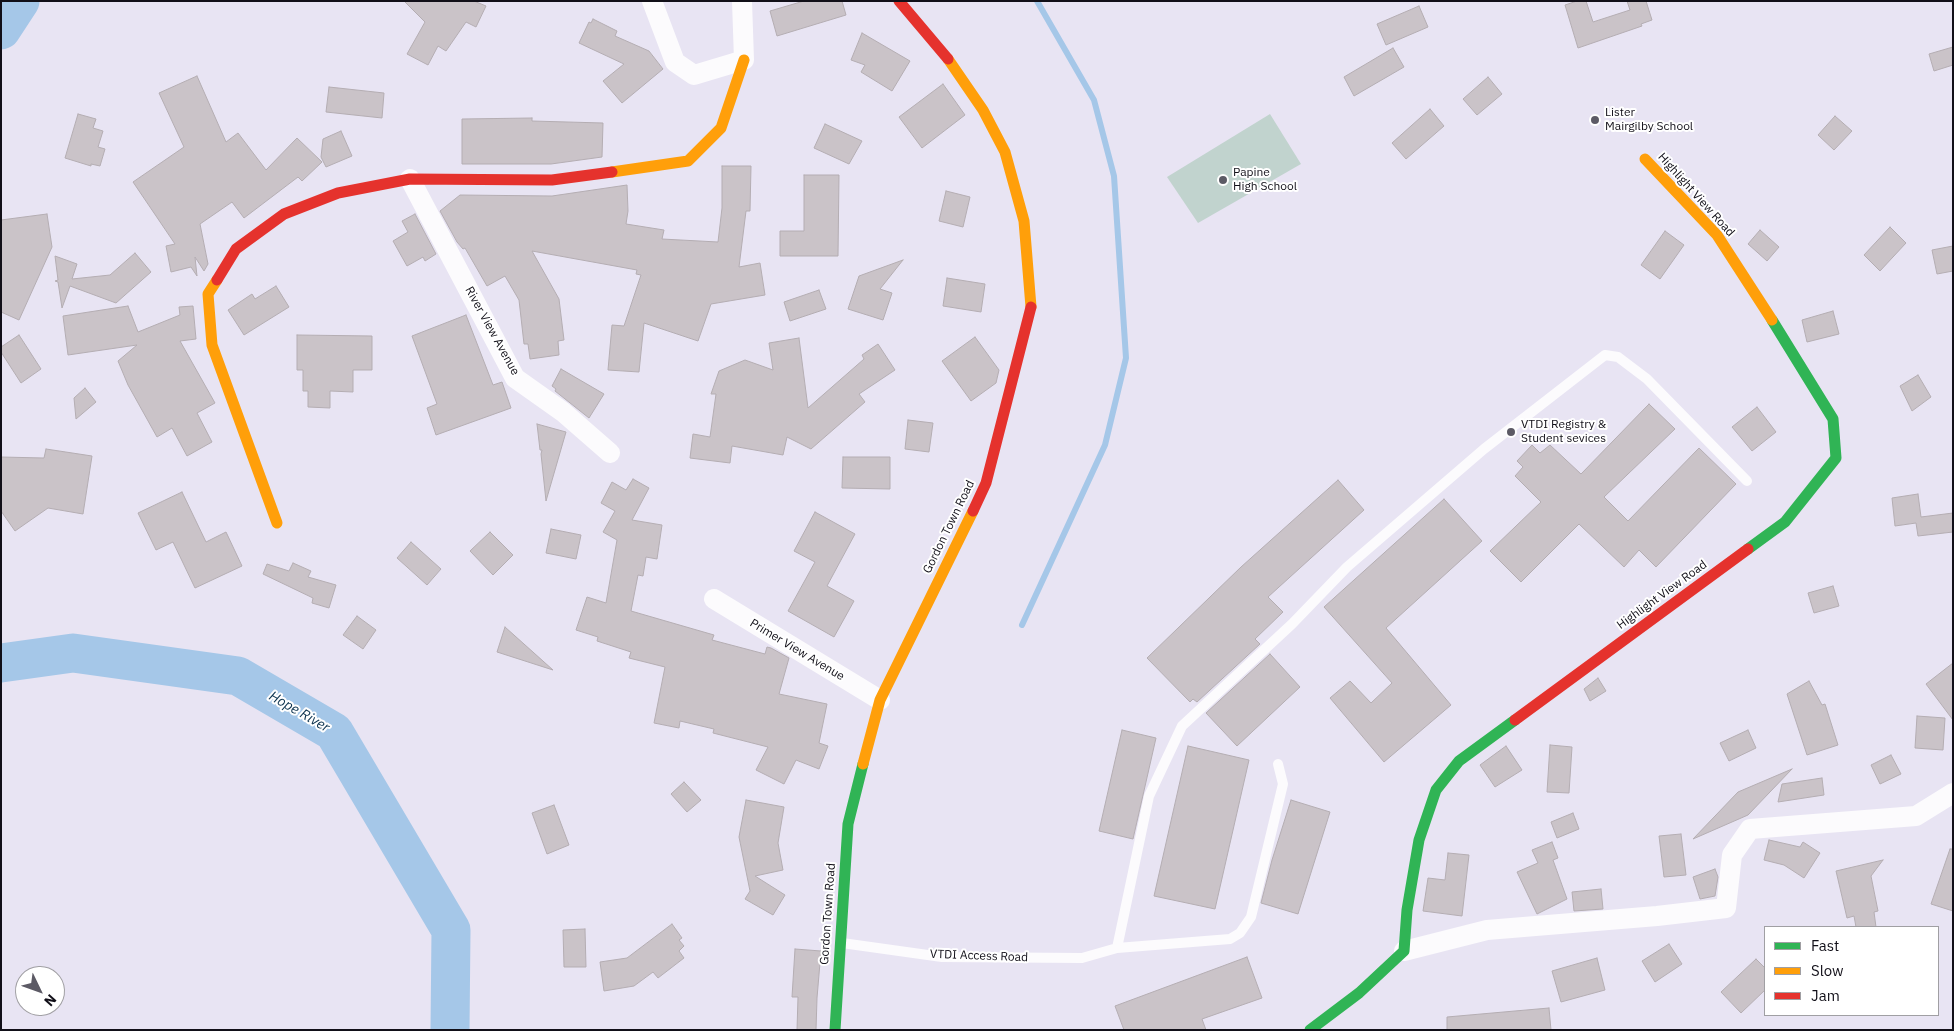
<!DOCTYPE html>
<html>
<head>
<meta charset="utf-8">
<style>
  body { margin:0 }
  #map { position:relative; width:1954px; height:1031px; overflow:hidden; background:#e8e4f3; font-family:"IBM Plex Sans",sans-serif }
  canvas { display:block }
  .frame { position:absolute; inset:0; border:2px solid #110f18; pointer-events:none }
  .legend { position:absolute; left:1764px; top:926px; width:175px; height:90px; box-sizing:border-box; background:#fff; border:1px solid #a09fa3; margin:0; padding:6px 9px; list-style:none; font-size:15px; color:#110f18 }
  .legend li { display:flex; align-items:center; gap:10px; height:25px }
  .legend b { width:25px; border:1px solid #a09fa3 }
  .north { position:absolute; left:15px; top:966px; width:50px; height:50px; box-sizing:border-box; background:#fff; border:1px solid #a09fa3; border-radius:50%; rotate:132deg; font-size:14px; font-weight:700; line-height:20px; text-align:center; color:#110f18 }
  .north::after { content:''; display:block; margin:auto; width:18px; height:22px; background:#5c5a65; clip-path:polygon(50% 0,100% 100%,50% 72%,0 100%) }
</style>
</head>
<body>
<div id="map">
<canvas width="1954" height="1031"></canvas>
<div class="frame"></div>
<ul class="legend">
<li><b style="height:6px;background:#30b455"></b>Fast</li>
<li><b style="height:6px;background:#ff9f0a"></b>Slow</li>
<li><b style="height:6px;background:#e5322d"></b>Jam</li>
</ul>
<div class="north">N</div>
</div>
<script>
const g = document.querySelector('canvas').getContext('2d');
g.lineJoin = 'round';
function fill(path, color) {
  g.fillStyle = color;
  g.fill(path, 'evenodd');
}
function shape(rows) {
  const path = new Path2D();
  for (const r of rows) {
    path.moveTo(r[0], r[1]);
    for (let i = 2; i < r.length; i += 2) path.lineTo(r[i], r[i + 1]);
  }
  return path;
}
function trace(path, color, width, dash) {
  g.strokeStyle = color;
  g.lineWidth = width;
  g.lineCap = dash ? 'butt' : 'round';
  g.setLineDash(dash || []);
  g.stroke(path);
}
function label(font, color, halo, rows, align = 'center') {
  g.font = font + ' "IBM Plex Sans",sans-serif';
  g.lineWidth = 4;
  g.setLineDash([]);
  g.textBaseline = 'middle';
  g.strokeStyle = halo;
  g.fillStyle = color;
  for (const [text, x, y, turn = 0] of rows) {
    g.save();
    g.translate(x, y);
    g.rotate((+turn || 0) * Math.PI / 180);
    g.textAlign = isNaN(turn) ? turn : align;
    if (halo) g.strokeText(text, 0, 0);
    g.fillText(text, 0, 0);
    g.restore();
  }
}
const green = shape([
  [1270,114,1301,164,1198,223,1167,177]
]);
const stream = shape([
  [1022,625,1105,445,1126,358,1114,176,1094,100,1037,1]
]);
const river = shape([
  [1,30,20,1],
  [1,663,73,653,238,676,334,732,451,930,450,1030]
]);
const building = shape([
  [404,1,474,1,486,6,476,27,466,22,446,51,438,46,428,65,407,54,425,22,404,1],
  [804,1,842,1,846,15,777,36,770,11,804,1],
  [1577,1,1586,1,1593,22,1630,10,1627,1,1646,1,1652,20,1641,24,1642,26,1578,48,1565,5,1577,1],
  [1419,6,1428,27,1386,45,1377,24,1419,6],
  [593,19,617,31,615,36,649,51,663,69,622,103,603,81,624,64,579,43,589,22,591,23,593,19],
  [862,33,910,61,892,91,861,72,865,65,851,60,862,33],
  [1953,47,1953,65,1934,71,1929,54,1953,47],
  [1393,48,1404,67,1354,96,1344,77,1393,48],
  [197,76,226,142,238,133,266,170,297,138,322,162,302,181,298,177,244,218,232,202,200,224,208,264,204,271,195,257,197,276,191,267,171,272,166,246,175,244,133,182,184,147,159,93,197,76],
  [1488,77,1502,94,1477,115,1463,99,1488,77],
  [943,84,965,115,922,148,899,117,943,84],
  [329,87,384,93,382,118,326,112,329,87],
  [1430,109,1444,126,1406,159,1392,143,1430,109],
  [78,114,96,119,93,128,103,131,98,147,105,149,100,166,91,164,91,166,65,158,78,114],
  [1835,116,1852,131,1834,150,1818,135,1835,116],
  [532,118,532,121,603,123,602,157,551,164,462,164,462,119,532,118],
  [825,124,862,141,849,164,814,148,825,124],
  [341,131,352,156,326,167,321,157,323,139,341,131],
  [722,166,751,166,750,211,746,211,739,267,760,263,765,295,711,304,698,341,644,323,639,372,608,370,612,325,624,326,641,275,636,274,637,270,532,251,559,299,564,340,558,341,559,355,530,359,528,344,524,344,519,300,505,276,487,286,465,248,463,249,457,242,440,211,460,195,552,196,627,185,628,211,626,224,664,230,662,239,718,242,722,208,722,166],
  [804,175,839,175,838,256,780,256,780,231,804,231,804,175],
  [946,191,970,197,963,227,939,221,946,191],
  [47,214,52,247,19,320,1,312,1,220,47,214],
  [415,214,436,254,425,261,423,257,407,266,393,241,408,232,402,221,415,214],
  [1890,227,1906,243,1880,271,1864,255,1890,227],
  [1760,230,1779,247,1767,261,1748,244,1760,230],
  [1665,231,1684,245,1660,279,1641,265,1665,231],
  [1953,246,1953,271,1937,274,1932,250,1953,246],
  [135,253,151,272,116,303,70,286,62,308,58,282,55,281,58,280,55,256,77,264,72,279,110,275,135,253],
  [903,260,880,289,892,293,883,320,848,309,859,276,903,260],
  [947,278,985,284,981,312,943,306,947,278],
  [276,286,289,307,244,335,228,310,252,294,255,299,276,286],
  [819,290,826,309,790,321,784,302,819,290],
  [128,306,138,332,180,315,179,307,193,306,196,339,180,341,215,403,197,413,212,442,187,456,172,428,157,437,128,385,118,361,137,345,68,355,63,316,128,306],
  [1833,311,1839,334,1807,342,1802,320,1833,311],
  [466,315,493,385,502,382,511,408,436,435,427,408,437,404,412,336,466,315],
  [19,335,41,369,21,383,1,352,1,347,19,335],
  [297,335,372,336,372,370,353,370,353,392,330,391,330,408,308,407,308,391,303,391,303,370,297,370,297,335],
  [975,337,999,370,996,383,971,401,942,361,975,337],
  [799,338,808,408,864,359,862,355,878,344,895,370,859,394,865,402,811,449,787,437,783,455,732,446,730,463,690,458,693,434,710,437,716,394,711,394,719,371,745,360,773,370,769,343,799,338],
  [561,369,604,394,589,418,555,391,556,389,552,386,561,369],
  [1918,375,1931,397,1912,411,1900,386,1918,375],
  [85,388,96,402,76,419,74,398,85,388],
  [1649,404,1675,429,1604,497,1628,521,1699,448,1736,484,1656,567,1639,550,1624,567,1579,524,1521,582,1490,551,1541,502,1515,476,1523,467,1517,461,1532,445,1540,453,1550,445,1581,474,1649,404],
  [1757,407,1776,432,1752,451,1732,427,1757,407],
  [908,420,933,423,929,452,905,449,908,420],
  [537,424,566,432,546,501,541,454,542,450,540,450,537,424],
  [46,449,92,456,83,514,48,508,15,531,1,511,1,457,44,458,46,449],
  [843,457,890,457,890,489,842,488,843,457],
  [633,479,649,488,632,520,662,525,657,559,646,557,643,576,638,575,631,611,714,635,712,640,765,654,767,647,771,648,789,658,779,694,827,704,819,743,828,746,819,769,796,760,784,784,756,770,768,747,713,733,714,729,680,721,679,728,654,723,665,667,629,658,631,652,597,641,598,637,576,630,587,597,606,603,617,540,603,532,615,511,601,503,612,482,626,490,633,479],
  [1338,480,1364,510,1268,597,1283,612,1255,639,1260,644,1197,702,1193,699,1190,702,1147,658,1241,567,1338,480],
  [182,492,206,542,226,532,242,566,195,588,173,542,156,550,138,513,182,492],
  [1918,494,1921,517,1953,513,1953,532,1918,536,1916,523,1895,526,1892,498,1918,494],
  [1444,499,1482,541,1386,628,1451,705,1384,762,1330,698,1350,681,1371,703,1392,683,1324,607,1444,499],
  [815,512,855,534,827,586,854,601,834,637,788,611,815,562,794,551,815,512],
  [551,529,581,535,576,559,546,553,551,529],
  [490,532,513,555,493,575,470,551,490,532],
  [411,542,441,569,427,585,397,558,411,542],
  [293,563,311,571,308,577,336,585,329,608,312,603,313,598,263,574,267,564,289,571,293,563],
  [1833,586,1839,606,1814,613,1808,593,1833,586],
  [357,616,376,630,363,649,343,635,357,616],
  [505,627,553,670,497,652,505,627],
  [1270,654,1300,687,1237,746,1206,713,1270,654],
  [1953,663,1953,720,1926,684,1953,663],
  [1598,678,1606,691,1590,701,1584,689,1598,678],
  [1809,681,1822,705,1825,704,1838,745,1807,755,1787,694,1809,681],
  [1917,716,1945,718,1943,750,1915,748,1917,716],
  [1122,730,1156,738,1133,839,1099,831,1122,730],
  [1748,730,1756,748,1729,761,1720,743,1748,730],
  [1550,745,1572,747,1569,793,1547,792,1550,745],
  [1188,746,1249,760,1215,909,1154,896,1188,746],
  [1506,746,1522,770,1495,787,1480,765,1506,746],
  [1891,755,1901,774,1880,784,1871,765,1891,755],
  [1792,769,1748,815,1693,839,1738,792,1792,769],
  [1822,778,1824,795,1778,802,1782,784,1822,778],
  [684,782,701,800,687,812,671,794,684,782],
  [746,800,784,807,778,843,783,870,755,876,785,895,773,915,745,899,750,891,739,837,746,800],
  [1291,800,1330,812,1298,914,1261,903,1272,860,1291,800],
  [554,805,569,845,547,854,532,813,554,805],
  [1573,813,1579,829,1557,838,1551,822,1573,813],
  [1681,834,1686,875,1664,877,1659,836,1681,834],
  [1769,840,1800,847,1803,842,1820,853,1804,878,1784,865,1764,860,1769,840],
  [1552,842,1558,858,1553,860,1567,899,1537,914,1517,872,1538,863,1532,850,1552,842],
  [1950,849,1953,849,1953,911,1931,904,1950,849],
  [1448,853,1469,855,1462,916,1423,911,1428,878,1445,880,1448,853],
  [1883,860,1871,876,1878,911,1874,912,1876,927,1856,927,1854,916,1847,918,1836,871,1883,860],
  [1715,869,1718,877,1715,896,1700,899,1693,877,1715,869],
  [1601,889,1603,909,1574,911,1572,892,1601,889],
  [672,924,682,938,679,940,684,946,679,951,684,958,658,978,653,972,634,986,604,991,600,962,627,958,672,924],
  [585,929,586,967,564,967,563,930,585,929],
  [1669,944,1682,964,1655,982,1642,961,1669,944],
  [795,949,821,951,817,998,816,1030,797,1030,798,997,792,997,795,949],
  [1247,957,1262,998,1202,1019,1206,1030,1124,1030,1115,1006,1247,957],
  [1597,958,1605,990,1561,1002,1552,971,1597,958],
  [1756,959,1765,968,1765,990,1741,1013,1721,992,1756,959],
  [1549,1008,1551,1030,1447,1030,1447,1017,1549,1008]
]);
const lane = shape([
  [842,943,942,957,1082,958,1117,948,1230,939,1240,933,1251,917,1283,784,1278,764],
  [1117,948,1149,796,1182,726,1292,624,1347,567,1484,449,1605,355,1618,357,1647,379,1747,481]
]);
const street = shape([
  [652,1,675,62,694,75,744,60,742,1],
  [410,179,515,378,563,412,610,453],
  [714,599,880,700],
  [1404,951,1487,930,1657,916,1726,908,1732,855,1750,829,1916,816,1953,793]
]);
const fast = shape([
  [1748,549,1785,522,1836,458,1833,419,1772,320],
  [835,1030,848,824,863,764],
  [1310,1030,1359,993,1404,951,1407,910,1419,840,1436,790,1459,761,1515,720]
]);
const slow = shape([
  [948,59,983,110,1005,152,1024,221,1031,307],
  [1645,159,1717,235,1772,320],
  [612,172,688,161,721,128,744,60],
  [217,280,208,294,212,345,277,523],
  [863,764,880,700,973,511]
]);
const jam = shape([
  [899,1,948,59],
  [217,280,236,249,284,214,338,193,410,179,552,180,612,172],
  [973,511,986,483,1031,307],
  [1515,720,1748,549]
]);
const markers = [
  [1595,120,5,"#5c5a65"],
  [1223,180,5,"#5c5a65"],
  [1511,432,5,"#5c5a65"]
];
const poiNames = [
  ["Lister",1605,113],
  ["Mairgilby School",1605,127],
  ["Papine",1233,173],
  ["High School",1233,187],
  ["VTDI Registry &",1521,425],
  ["Student sevices",1521,439]
];
const streetNames = [
  ["Highlight View Road",1696,195,48],
  ["River View Avenue",492,331,61],
  ["Gordon Town Road",949,527,-64],
  ["Highlight View Road",1662,595,-36],
  ["Primer View Avenue",797,650,31],
  ["Gordon Town Road",828,914,-86],
  ["VTDI Access Road",979,956,2]
];
const waterNames = [
  ["Hope River",299,712,30]
];
fill(green, '#c1d3ce');
trace(stream, '#a5c7e8', 6);
trace(river, '#a5c7e8', 39);
fill(building, '#cac3c8');
trace(building, '#b4adb2', 1);
trace(lane, '#fcfbfd', 10);
trace(street, '#fcfbfd', 20);
trace(fast, '#30b455', 11);
trace(slow, '#ff9f0a', 11);
trace(jam, '#e5322d', 11);
for (const [x, y, r, color] of markers) {
  const dot = new Path2D();
  dot.arc(x, y, r, 0, 2 * Math.PI);
  g.fillStyle = color;
  g.fill(dot);
  trace(dot, '#fff', 2);
}
label('12px', '#110f18', '#fff', poiNames, 'left');
label('12px', '#110f18', '#fff', streetNames);
label('italic 14px', '#0a314d', '#fff', waterNames);
</script>
</body>
</html>
